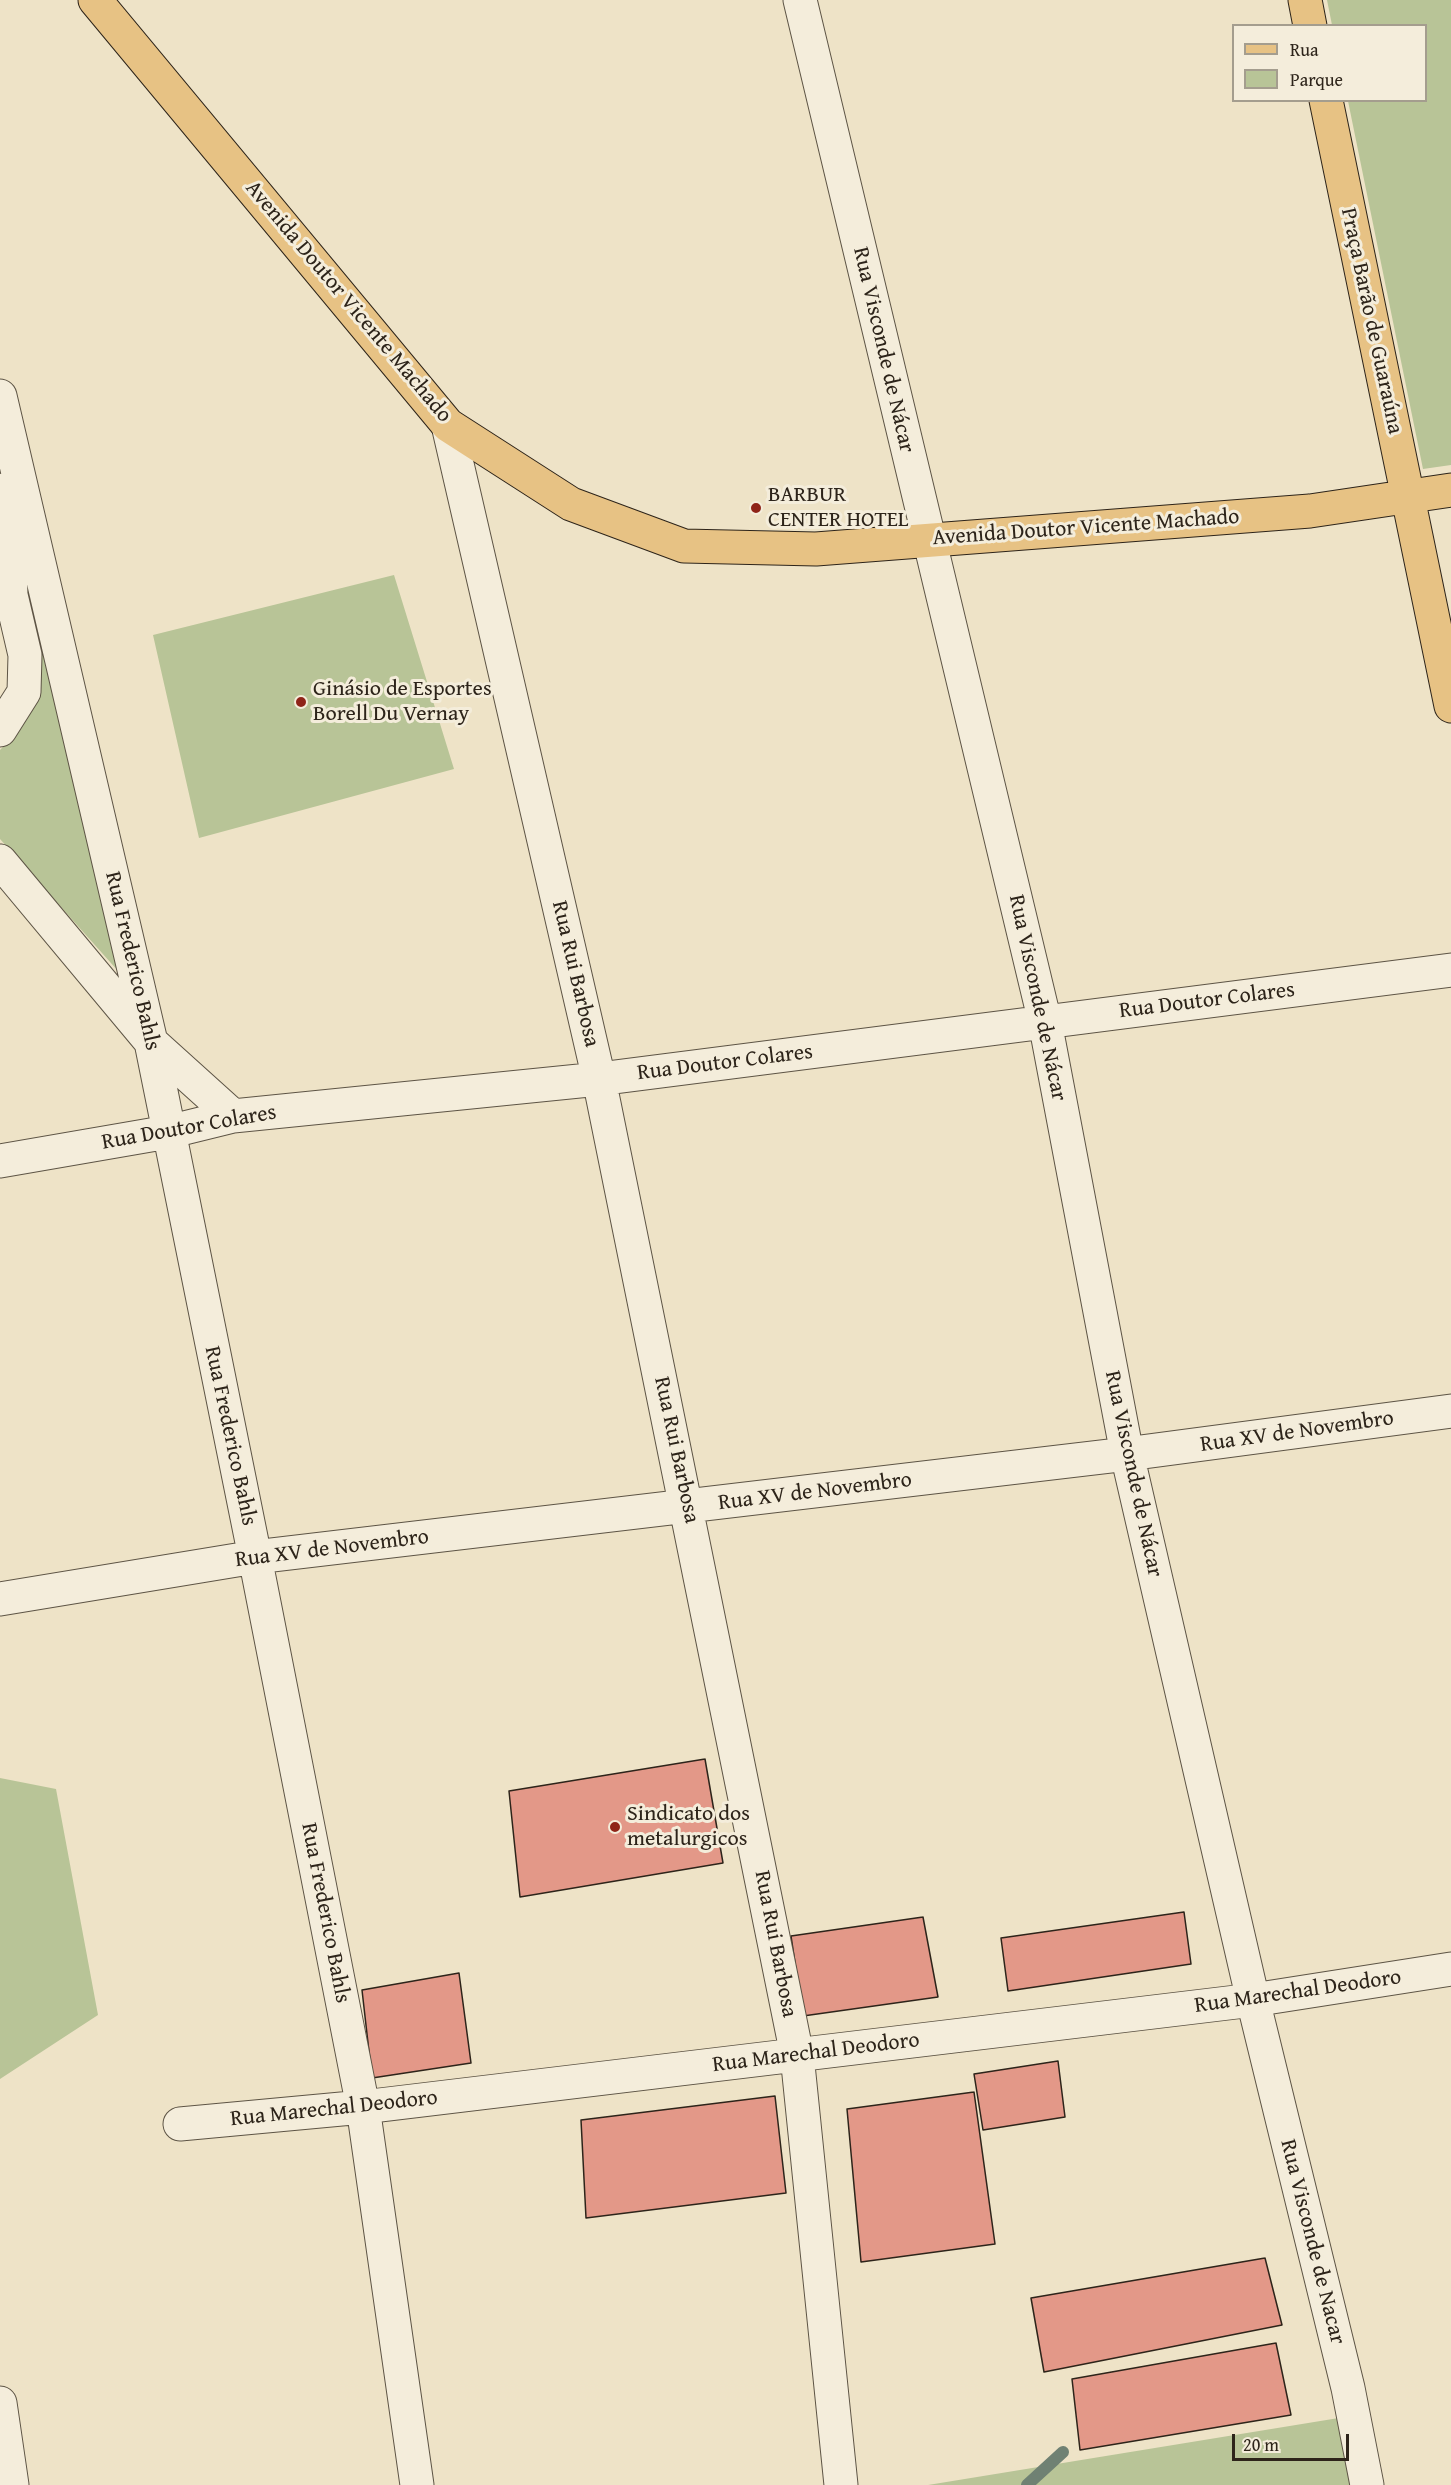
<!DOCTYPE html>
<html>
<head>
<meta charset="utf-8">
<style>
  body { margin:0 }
  #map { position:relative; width:1451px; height:2485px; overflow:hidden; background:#eee3c7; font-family:"Gentium Book Plus",serif }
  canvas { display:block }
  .legend { position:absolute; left:1232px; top:24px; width:195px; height:78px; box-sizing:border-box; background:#f4eddb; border:2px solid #a49d8e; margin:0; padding:8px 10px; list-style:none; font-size:18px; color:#2d241a }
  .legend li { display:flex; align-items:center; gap:12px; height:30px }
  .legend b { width:30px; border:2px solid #a49d8e }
  .scale { position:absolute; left:1232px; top:2434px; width:117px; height:27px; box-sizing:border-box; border:3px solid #2d241a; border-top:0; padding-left:8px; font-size:18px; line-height:21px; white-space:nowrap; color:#2d241a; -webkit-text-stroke:4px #f4eddb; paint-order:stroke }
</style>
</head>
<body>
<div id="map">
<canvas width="1451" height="2485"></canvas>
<ul class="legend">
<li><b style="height:8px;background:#e7c284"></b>Rua</li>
<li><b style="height:16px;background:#b8c497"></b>Parque</li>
</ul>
<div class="scale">20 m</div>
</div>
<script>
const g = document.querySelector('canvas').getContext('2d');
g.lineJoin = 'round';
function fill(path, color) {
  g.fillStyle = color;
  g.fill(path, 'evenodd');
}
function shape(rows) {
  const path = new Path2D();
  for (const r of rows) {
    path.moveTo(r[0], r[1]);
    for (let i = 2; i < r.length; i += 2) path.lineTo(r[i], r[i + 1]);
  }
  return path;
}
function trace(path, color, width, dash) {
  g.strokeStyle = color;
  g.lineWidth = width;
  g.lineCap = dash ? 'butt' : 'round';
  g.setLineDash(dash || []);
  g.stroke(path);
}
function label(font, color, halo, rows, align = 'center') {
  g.font = font + ' "Gentium Book Plus",serif';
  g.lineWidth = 6;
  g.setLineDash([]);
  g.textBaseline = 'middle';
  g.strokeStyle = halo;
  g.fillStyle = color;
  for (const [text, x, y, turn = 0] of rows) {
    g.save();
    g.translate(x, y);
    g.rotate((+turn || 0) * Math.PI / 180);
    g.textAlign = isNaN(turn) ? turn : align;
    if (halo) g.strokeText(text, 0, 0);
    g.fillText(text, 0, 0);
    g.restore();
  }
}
const green = shape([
  [1327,0,1451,0,1451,465,1423,469,1348,101,1426,100,1426,26,1332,25],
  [25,574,119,972,0,839,0,750,14,735],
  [394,575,454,769,199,838,153,635],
  [0,1778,56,1789,98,2015,0,2079],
  [1351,2416,1366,2485,928,2485]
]);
const stream = shape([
  [1027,2485,1063,2452]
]);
const building = shape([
  [705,1759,723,1863,520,1897,509,1791,705,1759],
  [1184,1912,1191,1964,1008,1991,1001,1938,1184,1912],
  [923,1917,938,1997,803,2016,791,1936,923,1917],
  [459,1973,471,2063,372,2078,362,1990,459,1973],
  [1058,2061,1065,2117,983,2130,974,2074,1058,2061],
  [974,2092,995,2244,861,2262,847,2109,974,2092],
  [775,2096,786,2193,586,2218,581,2120,775,2096],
  [1265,2258,1282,2325,1044,2372,1031,2298,1265,2258],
  [1276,2343,1291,2415,1080,2450,1072,2379,1276,2343]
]);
const minor = shape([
  [800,0,1045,1022,1127,1454,1253,2000,1348,2388,1367,2485],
  [0,396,151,1042,255,1557,363,2107,417,2485],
  [448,425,599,1079,797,2055,841,2485],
  [0,730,24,692,25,655,11,595,7,489],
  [0,861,151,1042,233,1116],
  [0,1161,168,1132,233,1116,599,1079,1451,970],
  [0,1599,255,1557,1127,1454,1451,1411],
  [180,2124,363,2107,1253,2000,1451,1969],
  [0,2403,12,2485]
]);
const major = shape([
  [95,0,448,425,571,504,684,546,816,549,1310,511,1451,490],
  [1305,0,1310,26],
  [1326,100,1451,706]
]);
const markers = [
  [756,508,6,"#8f2418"],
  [301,702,6,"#8f2418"],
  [615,1827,6,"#8f2418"]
];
const streetNames = [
  ["Avenida Doutor Vicente Machado",348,302,50],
  ["Praça Barão de Guaraúna",1371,321,78],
  ["Rua Visconde de Nácar",883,350,77],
  ["Avenida Doutor Vicente Machado",1086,528,-4],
  ["Rua Frederico Bahls",132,961,77],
  ["Rua Rui Barbosa",575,974,77],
  ["Rua Visconde de Nácar",1037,998,78],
  ["Rua Doutor Colares",1207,1001,-7],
  ["Rua Doutor Colares",725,1063,-7],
  ["Rua Doutor Colares",189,1128,-10],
  ["Rua XV de Novembro",1297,1432,-8],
  ["Rua Frederico Bahls",230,1436,78],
  ["Rua Rui Barbosa",676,1450,78],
  ["Rua Visconde de Nácar",1133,1474,78],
  ["Rua XV de Novembro",815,1492,-7],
  ["Rua XV de Novembro",332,1549,-7],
  ["Rua Frederico Bahls",325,1913,79],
  ["Rua Rui Barbosa",775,1944,79],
  ["Rua Marechal Deodoro",1298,1992,-8],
  ["Rua Marechal Deodoro",816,2053,-7],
  ["Rua Marechal Deodoro",334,2109,-6],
  ["Rua Visconde de Nacar",1312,2242,76]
];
const poiNames = [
  ["BARBUR",768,495],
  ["CENTER HOTEL",768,520],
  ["Ginásio de Esportes",313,689],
  ["Borell Du Vernay",313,714],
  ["Sindicato dos",627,1814],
  ["metalurgicos",627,1839]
];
fill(green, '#b8c497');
trace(stream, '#6f8173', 12);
fill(building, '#e39888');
trace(building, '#2d241a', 1.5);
trace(minor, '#5d5445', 35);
trace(major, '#2d241a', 35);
trace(minor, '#f4eddb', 33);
trace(major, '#e7c284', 33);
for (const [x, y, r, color] of markers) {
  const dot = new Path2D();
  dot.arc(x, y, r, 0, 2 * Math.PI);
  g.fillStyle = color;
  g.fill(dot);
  trace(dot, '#f4eddb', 2);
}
label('22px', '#2d241a', '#f4eddb', streetNames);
label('22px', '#2d241a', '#f4eddb', poiNames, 'left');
</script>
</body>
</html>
